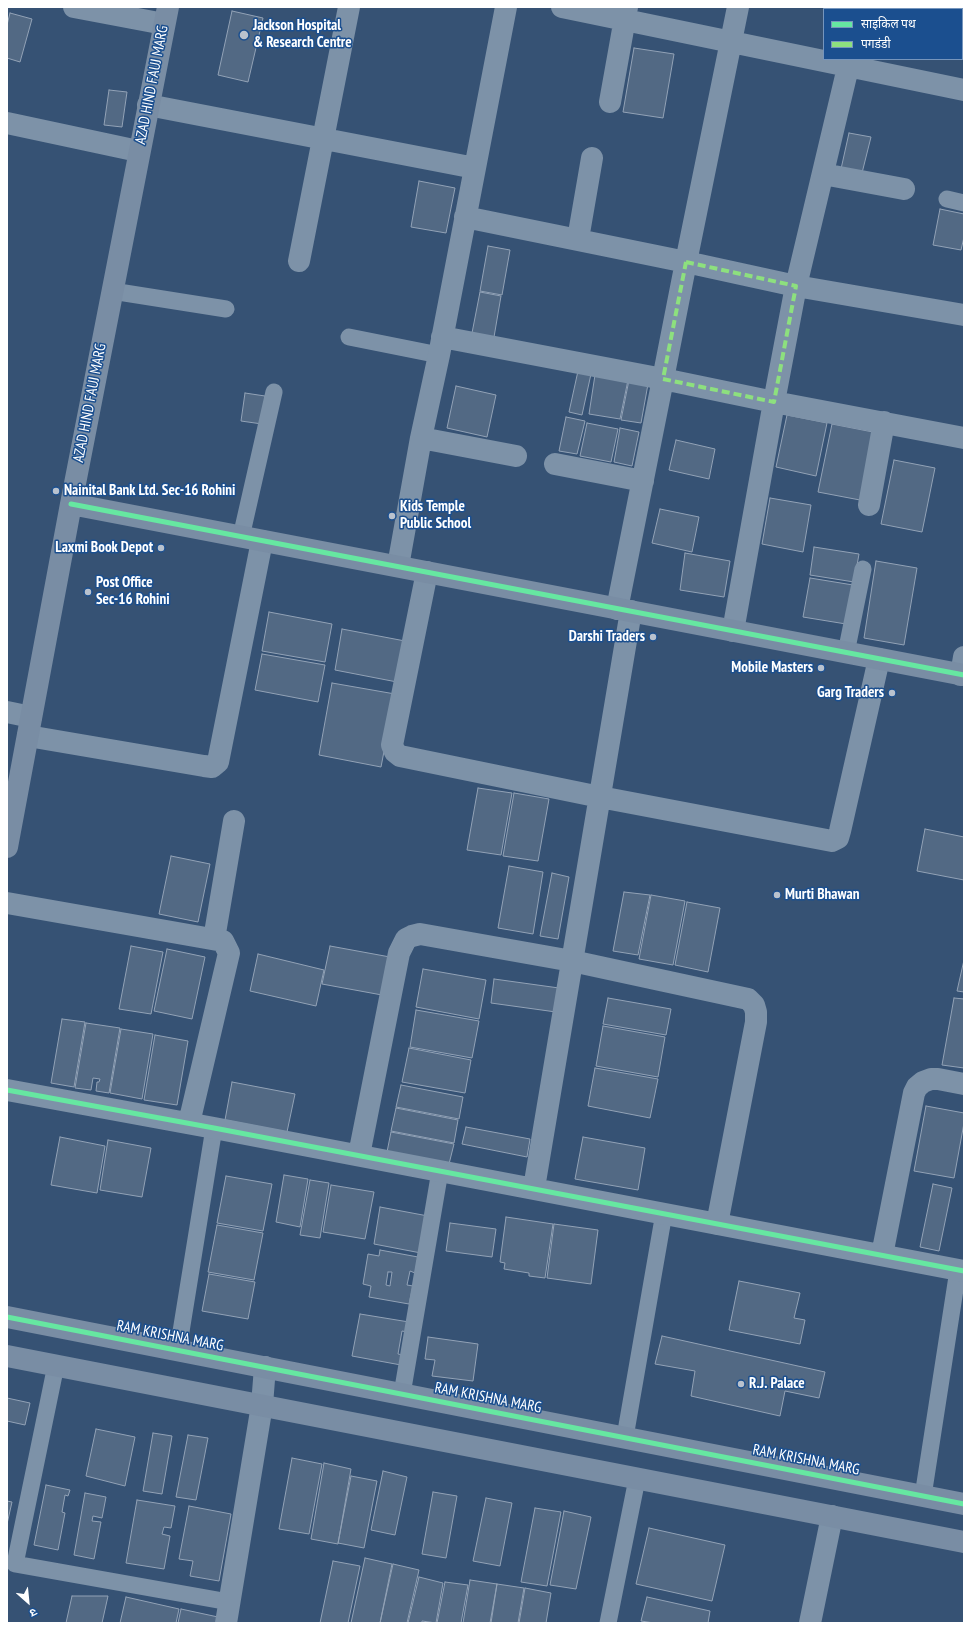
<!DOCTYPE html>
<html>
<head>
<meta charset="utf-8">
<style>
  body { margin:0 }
  #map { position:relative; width:971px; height:1630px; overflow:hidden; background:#365274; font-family:"PT Sans Narrow","Noto Sans Devanagari",sans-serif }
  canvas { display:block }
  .frame { position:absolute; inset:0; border:8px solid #fff; pointer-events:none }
  .legend { position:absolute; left:823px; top:8px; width:140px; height:52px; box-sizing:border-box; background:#1b4f8f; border:1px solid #7695bc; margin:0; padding:5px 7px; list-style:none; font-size:12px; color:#fff }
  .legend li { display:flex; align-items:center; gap:8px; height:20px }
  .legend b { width:20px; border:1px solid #7695bc }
  .north { position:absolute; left:8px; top:1582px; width:40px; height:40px; -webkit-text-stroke:3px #1b4f8f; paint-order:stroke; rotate:153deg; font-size:11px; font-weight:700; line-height:16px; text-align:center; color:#fff }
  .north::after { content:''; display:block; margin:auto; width:14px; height:18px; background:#fff; clip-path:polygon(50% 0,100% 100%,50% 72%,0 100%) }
</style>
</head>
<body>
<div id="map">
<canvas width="971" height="1630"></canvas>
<div class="frame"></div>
<ul class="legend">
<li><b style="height:5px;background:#66e7a1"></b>साइकिल पथ</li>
<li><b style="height:5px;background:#8de07e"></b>पगडंडी</li>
</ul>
<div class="north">उ</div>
</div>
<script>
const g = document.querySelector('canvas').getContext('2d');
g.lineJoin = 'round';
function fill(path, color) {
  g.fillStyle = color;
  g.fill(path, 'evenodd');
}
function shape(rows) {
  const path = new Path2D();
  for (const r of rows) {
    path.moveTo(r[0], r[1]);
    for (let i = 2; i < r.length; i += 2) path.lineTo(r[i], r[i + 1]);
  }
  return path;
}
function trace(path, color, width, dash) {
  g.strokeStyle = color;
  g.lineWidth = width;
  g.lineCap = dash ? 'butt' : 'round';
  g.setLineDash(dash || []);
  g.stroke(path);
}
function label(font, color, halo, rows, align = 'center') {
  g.font = font + ' "PT Sans Narrow",sans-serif';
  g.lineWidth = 3;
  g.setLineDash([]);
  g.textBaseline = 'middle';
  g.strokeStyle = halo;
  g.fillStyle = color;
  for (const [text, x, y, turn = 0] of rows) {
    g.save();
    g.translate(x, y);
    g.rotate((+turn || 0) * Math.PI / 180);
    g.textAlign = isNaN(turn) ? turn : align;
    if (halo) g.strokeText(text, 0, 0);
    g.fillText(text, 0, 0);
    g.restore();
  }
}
const building = shape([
  [888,7,917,7,917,9,888,7],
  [232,11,263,18,248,82,218,75,232,11],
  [10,13,32,19,20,62,7,58,7,25,10,13],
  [634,48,674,54,663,118,623,112,634,48],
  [109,90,127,92,122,127,104,125,109,90],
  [849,133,871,137,862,173,841,169,849,133],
  [419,181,455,188,446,233,411,227,419,181],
  [940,209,964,214,964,237,961,250,933,245,940,209],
  [488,246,510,250,502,295,480,291,488,246],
  [480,292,501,296,494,337,472,333,480,292],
  [578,371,591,374,582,415,569,412,578,371],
  [595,375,628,380,620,419,589,414,595,375],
  [629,380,648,384,641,423,621,420,629,380],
  [456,386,496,395,487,437,447,428,456,386],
  [245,393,265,396,262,424,241,421,245,393],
  [787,415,827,423,816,476,776,467,787,415],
  [566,417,585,421,577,454,559,451,566,417],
  [587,423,618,429,611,462,580,456,587,423],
  [832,424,873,432,860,500,818,492,832,424],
  [620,428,639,432,632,466,614,462,620,428],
  [676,440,715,449,709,479,669,470,676,440],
  [894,460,935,468,922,532,881,524,894,460],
  [770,498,811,505,803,552,762,544,770,498],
  [660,509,699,517,692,552,652,543,660,509],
  [814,547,859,554,854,582,810,575,814,547],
  [685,553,730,561,724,597,680,590,685,553],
  [876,561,917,568,904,645,864,638,876,561],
  [810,578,853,585,846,624,803,617,810,578],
  [269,612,332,624,325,662,262,651,269,612],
  [342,629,405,641,397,682,335,670,342,629],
  [262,654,325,665,318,702,255,690,262,654],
  [332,683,395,694,381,767,319,755,332,683],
  [478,788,512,793,501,855,467,850,478,788],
  [514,793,549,799,538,861,503,856,514,793],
  [925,829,964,837,964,880,917,871,925,829],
  [171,856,210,864,198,922,159,914,171,856],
  [509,866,543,872,533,934,498,928,509,866],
  [552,873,569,877,558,939,540,936,552,873],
  [624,892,650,895,638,955,613,951,624,892],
  [651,895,685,901,673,965,639,959,651,895],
  [687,902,720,908,708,972,675,965,687,902],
  [131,946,163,952,151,1014,119,1009,131,946],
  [330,946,390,957,382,995,322,984,330,946],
  [167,949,205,957,192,1019,154,1011,167,949],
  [258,954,324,970,316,1006,250,991,258,954],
  [964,960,964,992,957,991,964,960],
  [423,969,486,980,479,1019,416,1007,423,969],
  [494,979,559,988,556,1012,491,1003,494,979],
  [608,998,671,1009,666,1035,603,1024,608,998],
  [954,998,964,999,964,1068,942,1065,954,998],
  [416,1010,479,1021,472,1058,410,1047,416,1010],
  [62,1019,85,1022,74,1087,51,1083,62,1019],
  [86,1023,120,1028,109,1093,96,1091,97,1082,99,1082,100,1079,93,1078,91,1090,75,1088,86,1023],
  [603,1026,665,1037,658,1077,596,1066,603,1026],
  [121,1029,153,1034,142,1099,110,1093,121,1029],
  [155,1035,188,1041,177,1105,144,1100,155,1035],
  [409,1048,471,1060,465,1093,402,1082,409,1048],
  [595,1068,658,1079,650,1118,588,1106,595,1068],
  [232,1082,295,1094,287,1132,225,1120,232,1082],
  [401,1085,463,1097,459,1119,396,1107,401,1085],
  [926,1106,964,1113,964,1123,954,1178,914,1171,926,1106],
  [396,1108,458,1120,454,1143,391,1131,396,1108],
  [466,1127,530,1139,527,1157,462,1144,466,1127],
  [391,1132,454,1144,449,1164,387,1152,391,1132],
  [60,1137,105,1146,97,1193,51,1185,60,1137],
  [583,1137,645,1148,638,1190,575,1179,583,1137],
  [108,1140,151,1148,142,1197,100,1190,108,1140],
  [284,1175,308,1179,300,1227,276,1222,284,1175],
  [226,1176,272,1184,263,1231,217,1223,226,1176],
  [310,1180,329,1183,320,1238,300,1235,310,1180],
  [933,1184,952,1188,939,1251,920,1247,933,1184],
  [331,1185,374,1192,365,1239,323,1232,331,1185],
  [380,1207,428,1216,421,1253,374,1244,380,1207],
  [506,1217,553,1224,545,1278,529,1276,529,1273,504,1269,505,1263,500,1262,506,1217],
  [450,1223,496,1229,492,1257,446,1251,450,1223],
  [554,1224,598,1230,591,1284,547,1278,554,1224],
  [217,1225,263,1233,254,1280,208,1272,217,1225],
  [380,1250,418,1257,415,1273,410,1271,407,1285,413,1286,409,1304,369,1297,371,1286,363,1284,368,1254,379,1256,380,1250],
  [388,1272,392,1272,390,1286,386,1285,388,1272],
  [209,1274,255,1282,248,1319,202,1311,209,1274],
  [739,1281,800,1293,794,1318,805,1320,800,1344,729,1330,739,1281],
  [360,1314,409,1322,407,1332,402,1331,398,1354,403,1355,401,1365,352,1356,360,1314],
  [662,1336,825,1372,819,1398,785,1391,780,1416,691,1396,695,1371,655,1364,662,1336],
  [428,1337,478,1344,473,1381,432,1376,435,1360,425,1359,428,1337],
  [7,1398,30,1403,25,1425,7,1421,7,1398],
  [96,1429,135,1437,125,1486,86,1476,96,1429],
  [153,1433,172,1436,162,1494,143,1491,153,1433],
  [188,1435,208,1438,196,1500,176,1497,188,1435],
  [292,1458,322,1464,309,1534,279,1529,292,1458],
  [324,1463,351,1469,338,1544,311,1539,324,1463],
  [383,1471,407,1477,395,1535,371,1530,383,1471],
  [351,1476,377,1481,364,1548,338,1543,351,1476],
  [46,1485,70,1490,68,1496,65,1495,62,1512,65,1513,58,1550,34,1545,46,1485],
  [433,1492,457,1496,446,1558,422,1554,433,1492],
  [85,1493,106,1497,102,1518,93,1516,92,1521,101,1522,94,1559,74,1555,85,1493],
  [486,1498,512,1503,500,1566,473,1561,486,1498],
  [137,1500,175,1506,171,1528,164,1527,162,1534,170,1536,164,1569,126,1563,137,1500],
  [7,1501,12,1502,7,1524,7,1501],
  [189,1506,231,1514,219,1581,190,1576,193,1561,179,1559,189,1506],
  [535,1508,561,1512,547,1586,521,1582,535,1508],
  [564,1511,591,1517,576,1589,550,1585,564,1511],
  [649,1528,725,1545,712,1601,636,1584,649,1528],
  [365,1558,392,1564,380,1623,351,1623,365,1558],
  [333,1561,360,1566,348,1623,320,1623,333,1561],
  [393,1564,419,1570,407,1623,380,1623,393,1564],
  [419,1577,443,1583,436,1623,422,1621,422,1623,408,1623,419,1577],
  [470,1580,497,1584,490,1623,463,1623,470,1580],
  [445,1582,468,1585,461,1623,437,1623,445,1582],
  [497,1584,524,1588,518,1623,491,1623,497,1584],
  [525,1588,551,1593,546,1623,519,1623,525,1588],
  [72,1596,108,1596,102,1623,66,1623,72,1596],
  [126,1597,179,1609,176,1623,120,1623,126,1597],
  [647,1597,710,1611,708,1623,654,1623,641,1621,647,1597],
  [181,1609,218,1617,217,1623,178,1623,181,1609]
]);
const lane = shape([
  [947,199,964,203],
  [112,291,226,309],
  [349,337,439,355],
  [241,537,274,392],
  [846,653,863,569],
  [178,1350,214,1128],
  [56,1365,15,1564,229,1602],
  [402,1394,440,1171],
  [625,1437,664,1213],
  [923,1496,958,1270],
  [608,1623,637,1479]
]);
const street = shape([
  [74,7,164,24],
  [562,7,964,90],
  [861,9,861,7],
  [850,59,796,286,964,315],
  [610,102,627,7],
  [148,105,475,168],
  [7,123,138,151],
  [823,174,904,189],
  [465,217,686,262,738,7],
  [578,239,592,158],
  [299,261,349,7],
  [686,262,796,286,774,402,663,379,686,262],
  [442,337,663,379,617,609],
  [421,438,516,456],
  [555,464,643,481],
  [869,505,884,422],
  [398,566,421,438,439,355,506,7],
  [427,572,392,745,395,752,400,756,600,797,832,841,838,838,840,831,879,659],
  [733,631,774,402,964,438],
  [961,675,964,657],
  [7,712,31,717],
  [28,736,204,766,212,767,218,762,262,541],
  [7,903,223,941,229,953,189,1123],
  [214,939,234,821],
  [7,1090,214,1128,964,1271],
  [359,1155,399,953,406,939,412,936,420,934,572,961,748,999,754,1005,756,1012,756,1022,717,1224],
  [534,1188,631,611],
  [882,1255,914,1093,917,1087,923,1082,931,1079,938,1079,964,1084],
  [226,1623,262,1405,265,1367],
  [810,1623,832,1516]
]);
const secondary = shape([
  [71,504,964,675],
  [7,847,71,504,168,7],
  [7,1317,964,1504],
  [7,1356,964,1542]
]);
const quiet = shape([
  [686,262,796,286,774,402,663,379,686,262]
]);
const cycleway = shape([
  [71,504,964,675],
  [7,1090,214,1128,964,1271],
  [7,1317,964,1504]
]);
const markers = [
  [244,35,5,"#b9c2ce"],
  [56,491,4,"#b9c2ce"],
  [392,516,4,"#b9c2ce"],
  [161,548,4,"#b9c2ce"],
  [88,592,4,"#b9c2ce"],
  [653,637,4,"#b9c2ce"],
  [821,668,4,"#b9c2ce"],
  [892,693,4,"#b9c2ce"],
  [777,895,4,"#b9c2ce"],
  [741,1384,4,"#b9c2ce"]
];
const poiNames = [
  ["Jackson Hospital",253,26],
  ["& Research Centre",253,43],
  ["Nainital Bank Ltd. Sec-16 Rohini",64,491],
  ["Kids Temple",400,507],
  ["Public School",400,524],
  ["Laxmi Book Depot",153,548,"right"],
  ["Post Office",96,583],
  ["Sec-16 Rohini",96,600],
  ["Darshi Traders",645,637,"right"],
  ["Mobile Masters",813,668,"right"],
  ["Garg Traders",884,693,"right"],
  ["Murti Bhawan",785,895],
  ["R.J. Palace",749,1384]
];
const streetNames = [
  ["AZAD HIND FAUJ MARG",152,85,-79],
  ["AZAD HIND FAUJ MARG",90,403,-79],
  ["RAM KRISHNA MARG",170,1336,11],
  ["RAM KRISHNA MARG",488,1398,11],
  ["RAM KRISHNA MARG",806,1460,11]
];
fill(building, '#526984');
trace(building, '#92a2b6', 1);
trace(lane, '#7d92a8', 17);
trace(street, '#7d92a8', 22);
trace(secondary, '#798da4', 22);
trace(quiet, '#8de07e', 4, [8, 4]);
trace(cycleway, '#66e7a1', 5);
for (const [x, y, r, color] of markers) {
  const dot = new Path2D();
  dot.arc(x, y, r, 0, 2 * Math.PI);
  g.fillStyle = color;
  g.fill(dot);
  trace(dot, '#1b4f8f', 1.5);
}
label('bold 15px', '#fff', '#1b4f8f', poiNames, 'left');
label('15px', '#fff', '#1b4f8f', streetNames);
</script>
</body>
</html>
